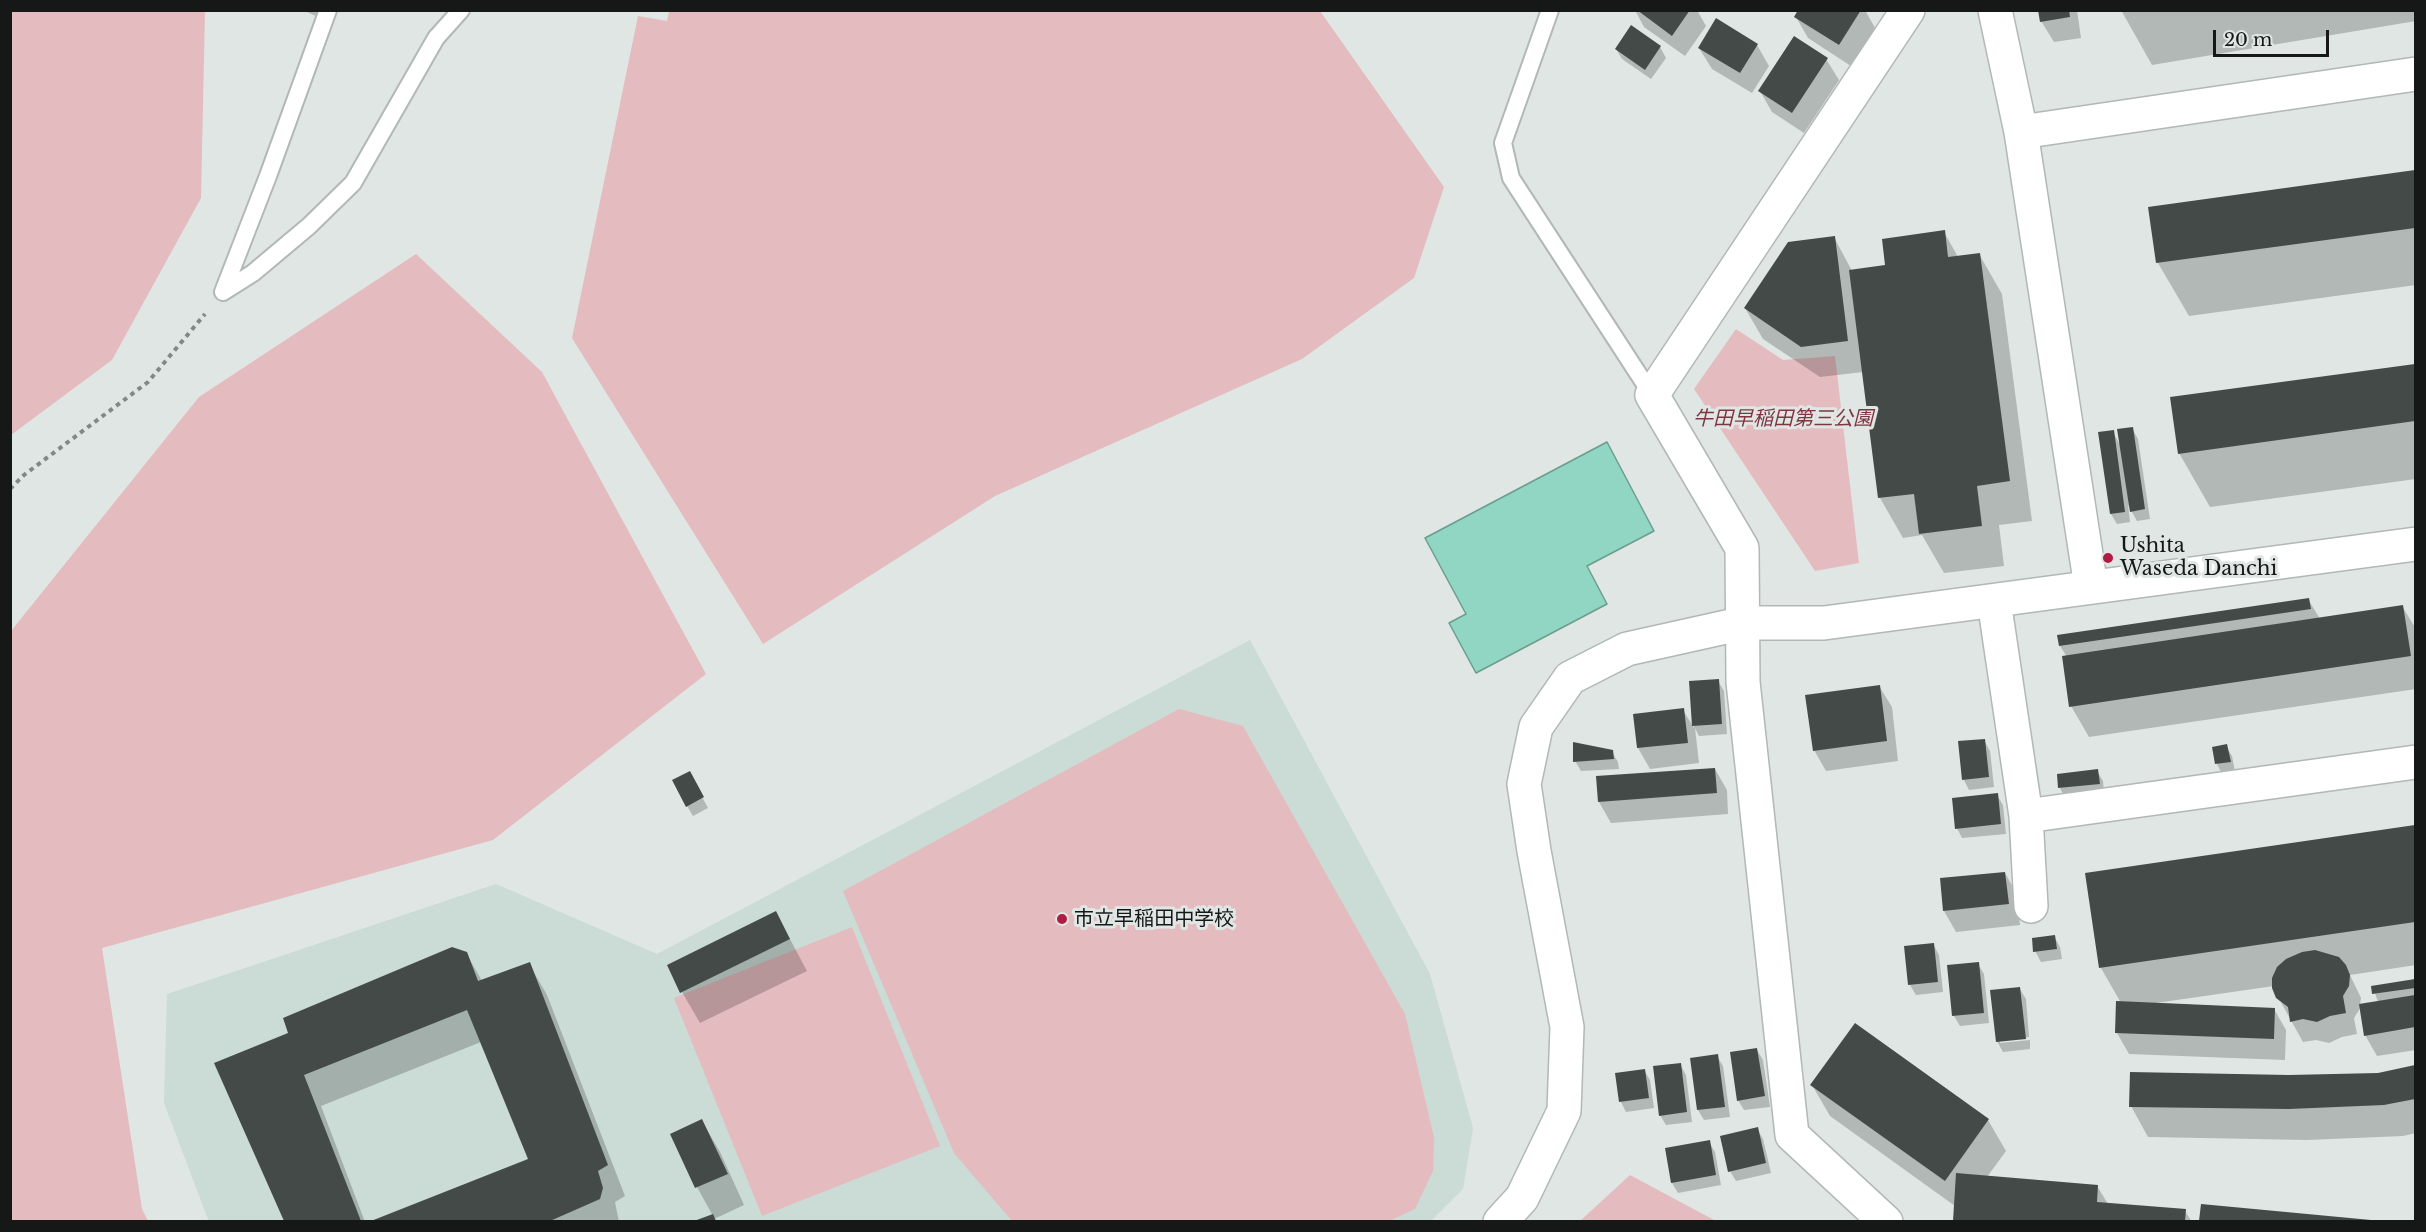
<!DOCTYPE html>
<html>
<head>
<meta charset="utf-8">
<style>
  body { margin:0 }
  #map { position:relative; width:2426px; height:1232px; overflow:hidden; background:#dfe6e4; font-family:"Libre Baskerville",serif }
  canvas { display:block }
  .frame { position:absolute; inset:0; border:12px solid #151817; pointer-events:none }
  .scale { position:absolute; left:2213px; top:30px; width:116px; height:27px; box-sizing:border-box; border:3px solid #151817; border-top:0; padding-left:8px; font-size:18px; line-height:21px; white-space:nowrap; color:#151817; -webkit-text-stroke:4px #dfe6e4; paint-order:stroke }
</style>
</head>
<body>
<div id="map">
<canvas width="2426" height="1232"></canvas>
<div class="frame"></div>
<div class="scale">20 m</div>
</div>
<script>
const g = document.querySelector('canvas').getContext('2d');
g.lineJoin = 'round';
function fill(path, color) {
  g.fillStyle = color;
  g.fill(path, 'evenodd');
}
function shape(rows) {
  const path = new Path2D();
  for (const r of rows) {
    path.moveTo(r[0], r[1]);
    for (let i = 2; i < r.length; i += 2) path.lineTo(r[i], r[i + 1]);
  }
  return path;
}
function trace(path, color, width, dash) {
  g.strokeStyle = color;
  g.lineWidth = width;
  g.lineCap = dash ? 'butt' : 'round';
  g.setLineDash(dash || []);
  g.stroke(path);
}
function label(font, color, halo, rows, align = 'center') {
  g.font = font + ' "Libre Baskerville","Noto Sans JP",serif';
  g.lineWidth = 6;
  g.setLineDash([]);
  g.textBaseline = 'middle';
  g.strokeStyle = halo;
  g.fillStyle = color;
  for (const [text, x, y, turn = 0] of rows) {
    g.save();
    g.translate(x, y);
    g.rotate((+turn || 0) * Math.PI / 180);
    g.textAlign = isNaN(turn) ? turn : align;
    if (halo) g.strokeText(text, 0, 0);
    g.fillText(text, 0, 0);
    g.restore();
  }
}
const built = shape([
  [1250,640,1430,974,1473,1128,1463,1189,1431,1221,209,1222,164,1103,167,994,496,884,657,954]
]);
const green = shape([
  [11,10,205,11,201,198,112,360,11,435],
  [669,11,1320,11,1444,187,1414,278,1302,359,995,496,763,644,572,338,638,16,667,21],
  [416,254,542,372,706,674,493,840,102,948,142,1209,148,1221,11,1221,11,631,199,397],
  [1736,329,1783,360,1835,356,1859,563,1815,571,1694,389],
  [1179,709,1243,726,1405,1014,1434,1137,1433,1171,1415,1209,1387,1222,1012,1221,954,1153,843,891],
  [852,927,940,1146,762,1216,674,998],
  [1630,1175,1716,1221,1580,1221]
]);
const water = shape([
  [1607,442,1654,531,1587,566,1607,604,1476,673,1449,623,1466,614,1425,538,1607,442]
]);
const shadow = shape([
  [303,10,329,10,324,20],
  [1635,10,1697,10,1706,26,1685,56,1644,27],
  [1798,10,1865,10,1875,28,1851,66,1808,38,1796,17],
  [2040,10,2077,10,2081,38,2054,42,2041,21],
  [2121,10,2416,10,2416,21,2152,65],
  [1757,45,1769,66,1752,93,1712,69,1699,48],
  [1660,47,1666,58,1651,79,1622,59,1616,49],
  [1826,59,1839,80,1804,133,1772,112,1760,91],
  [2416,172,2416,285,2189,316,2158,263,2150,208],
  [1944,232,1958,257,1979,254,2002,294,2032,521,1999,525,2004,566,1944,573,1922,535,1903,538,1880,498,1863,372,1820,377,1763,339,1745,308,1834,237,1852,271,1887,267],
  [2416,365,2416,479,2210,507,2179,453,2171,398],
  [2132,428,2138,439,2150,519,2137,521,2128,505,2130,522,2117,524,2111,514,2113,432,2120,445],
  [2308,599,2320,619,2402,606,2416,629,2416,689,2089,737,2071,706,2067,657,2060,646,2059,637],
  [1718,681,1724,691,1727,734,1699,736,1695,728,1699,763,1650,769,1638,748,1634,715,1683,710,1694,728,1690,683],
  [1879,686,1892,707,1898,761,1826,771,1814,750],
  [1984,740,1990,751,1994,787,1969,790,1964,780],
  [2226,746,2232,756,2235,772,2222,774,2217,764],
  [1612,752,1618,762,1619,769,1581,771,1575,761],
  [1715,769,1727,790,1728,814,1611,823,1599,802],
  [2097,771,2103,781,2104,794,2065,798,2060,788],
  [689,773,708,808,693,816,687,806],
  [1997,795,2003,805,2006,834,1962,838,1957,828],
  [2416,826,2416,965,2350,975,2361,998,2360,1005,2378,1002,2373,987,2416,981,2416,1050,2377,1056,2365,1035,2361,1007,2354,1018,2357,1034,2342,1037,2329,1043,2316,1040,2303,1042,2278,997,2274,986,2156,1003,2274,1009,2286,1030,2285,1060,2129,1054,2117,1033,2121,1003,2101,968,2087,874],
  [2005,873,2017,894,2020,925,1956,932,1944,911],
  [776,913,807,971,700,1023,682,992],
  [2054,936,2060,947,2062,959,2041,962,2035,951],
  [1933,944,1939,955,1943,992,1916,995,1910,985],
  [466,953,482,981,529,964,547,995,625,1196,615,1202,619,1222,375,1222,530,1159,481,1042,321,1106,365,1222,285,1222,216,1064,290,1034],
  [1978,964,1984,974,1989,1023,1960,1026,1954,1016],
  [2020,989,2026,999,2029,1037,2000,1040,2000,1043,2030,1040,2030,1049,2003,1052,1997,1041],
  [1757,1050,1763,1060,1770,1107,1744,1110,1738,1100],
  [1717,1056,1723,1066,1730,1117,1704,1120,1698,1110],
  [1680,1064,1686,1075,1692,1122,1666,1125,1660,1115],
  [2416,1066,2416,1133,2403,1136,2307,1140,2148,1137,2131,1106,2289,1077,2379,1074],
  [1644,1070,1650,1080,1654,1108,1626,1112,1621,1102],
  [1812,1085,1988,1120,2006,1151,1987,1177,2097,1186,2108,1204,2185,1211,2192,1222,1954,1222,1955,1206,1830,1116],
  [702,1121,720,1152,744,1205,714,1219,715,1222,698,1222,713,1216,697,1187,672,1134],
  [1757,1129,1763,1139,1771,1173,1736,1181,1730,1171],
  [1709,1142,1715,1152,1721,1185,1678,1193,1672,1183],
  [2202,1205,2372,1222,2200,1222]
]);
const building = shape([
  [1637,10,1690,10,1672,36],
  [1798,10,1861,10,1839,45,1794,17],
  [2038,10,2069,10,2070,17,2040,22],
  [1716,18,1758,44,1740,73,1698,48],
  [1631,25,1661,46,1645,70,1615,49],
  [1794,36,1828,58,1792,113,1758,91],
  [2415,170,2415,228,2156,263,2148,207],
  [1945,230,1948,257,1980,253,2010,481,1977,486,1982,526,1919,534,1914,494,1878,498,1849,270,1885,265,1882,239],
  [1835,236,1848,341,1801,347,1744,308,1788,242],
  [2415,364,2415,421,2178,454,2170,397],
  [2133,427,2145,509,2130,512,2117,429],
  [2114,430,2125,512,2110,514,2098,432],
  [2309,598,2311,609,2059,646,2057,635],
  [2403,605,2411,656,2069,707,2062,656],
  [1719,679,1722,724,1692,726,1689,681],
  [1880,685,1887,741,1813,751,1805,695],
  [1684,708,1688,743,1637,748,1633,714],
  [1985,739,1989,777,1962,780,1958,741],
  [1573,742,1613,750,1614,759,1573,762],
  [2227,744,2231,762,2215,764,2212,747],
  [1715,768,1717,793,1598,802,1596,776],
  [2098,769,2100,784,2058,788,2057,774],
  [690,771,704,797,686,807,672,780],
  [1998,793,2001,824,1955,829,1952,798],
  [2415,825,2415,922,2099,968,2085,873],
  [2005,872,2009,904,1943,911,1940,878],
  [776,911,790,939,680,993,667,965],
  [2055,935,2057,949,2033,952,2032,938],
  [1934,943,1938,982,1908,985,1904,946],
  [452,947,467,952,478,981,530,962,608,1165,598,1171,603,1188,600,1199,550,1221,371,1221,528,1159,467,1010,304,1075,361,1221,284,1221,214,1063,288,1033,283,1018],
  [2315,950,2339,957,2346,965,2350,975,2349,986,2343,996,2346,1013,2330,1016,2317,1022,2303,1019,2290,1022,2288,1007,2276,998,2272,988,2272,978,2277,967,2286,959,2302,952],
  [1979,962,1984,1013,1952,1016,1947,965],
  [2415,979,2415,988,2372,994,2371,986],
  [2020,987,2026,1039,1996,1042,1990,990],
  [2415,995,2415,1027,2364,1036,2359,1004],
  [2116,1001,2275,1008,2274,1039,2115,1033],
  [1855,1023,1989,1119,1945,1181,1810,1085],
  [1757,1048,1765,1096,1737,1101,1730,1052],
  [1718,1054,1725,1107,1697,1110,1690,1058],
  [1681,1063,1687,1112,1659,1116,1653,1066],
  [2415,1065,2415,1099,2384,1105,2289,1109,2129,1107,2130,1072,2289,1075,2378,1073],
  [1645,1069,1649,1098,1619,1102,1615,1073],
  [702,1119,728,1174,695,1188,670,1134],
  [1758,1127,1766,1163,1728,1172,1720,1136],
  [1710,1140,1716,1175,1671,1183,1665,1148],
  [1956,1173,2098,1185,2097,1202,2186,1209,2185,1221,1953,1221],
  [2201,1204,2371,1220,2371,1221,2199,1221],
  [713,1214,716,1221,694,1221]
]);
const path = shape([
  [10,489,24,475,148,382,205,314]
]);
const service = shape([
  [1550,10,1503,143,1511,178,1652,395],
  [223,292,253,273,309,226,353,183,436,38,461,10],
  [223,292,268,176,328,10]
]);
const minor = shape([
  [1995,10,2021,132,2091,587],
  [2021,132,2416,74],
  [1994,601,2026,816,2031,906],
  [2026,816,2416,762],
  [1500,1222,1522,1198,1564,1111,1567,1027,1534,851,1524,784,1536,727,1570,678,1627,649,1744,623,1824,623,2416,544],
  [1886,1222,1792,1135,1743,682,1742,548,1652,395,1908,10]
]);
const markers = [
  [2108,558,6,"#b01c43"],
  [1062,919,6,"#b01c43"]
];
const parkNames = [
  ["牛田早稲田第三公園",1783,419]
];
const poiNames = [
  ["Ushita",2120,546],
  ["Waseda Danchi",2120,569],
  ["市立早稲田中学校",1074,919]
];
fill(built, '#cbdbd6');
fill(green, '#e4bcbf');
fill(water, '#90d6c2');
trace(water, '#6b9d8f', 1.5);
fill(shadow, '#0003');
fill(building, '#444a48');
trace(service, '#b1b8b6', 20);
trace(minor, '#b1b8b6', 36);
trace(path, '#828886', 4, [4.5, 4.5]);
trace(service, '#fff', 16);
trace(minor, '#fff', 33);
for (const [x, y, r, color] of markers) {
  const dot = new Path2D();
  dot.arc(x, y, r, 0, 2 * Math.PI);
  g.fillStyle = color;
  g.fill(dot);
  trace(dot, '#dfe6e4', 2);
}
label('italic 20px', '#813540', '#dfe6e4', parkNames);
label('20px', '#151817', '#dfe6e4', poiNames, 'left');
</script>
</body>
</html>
